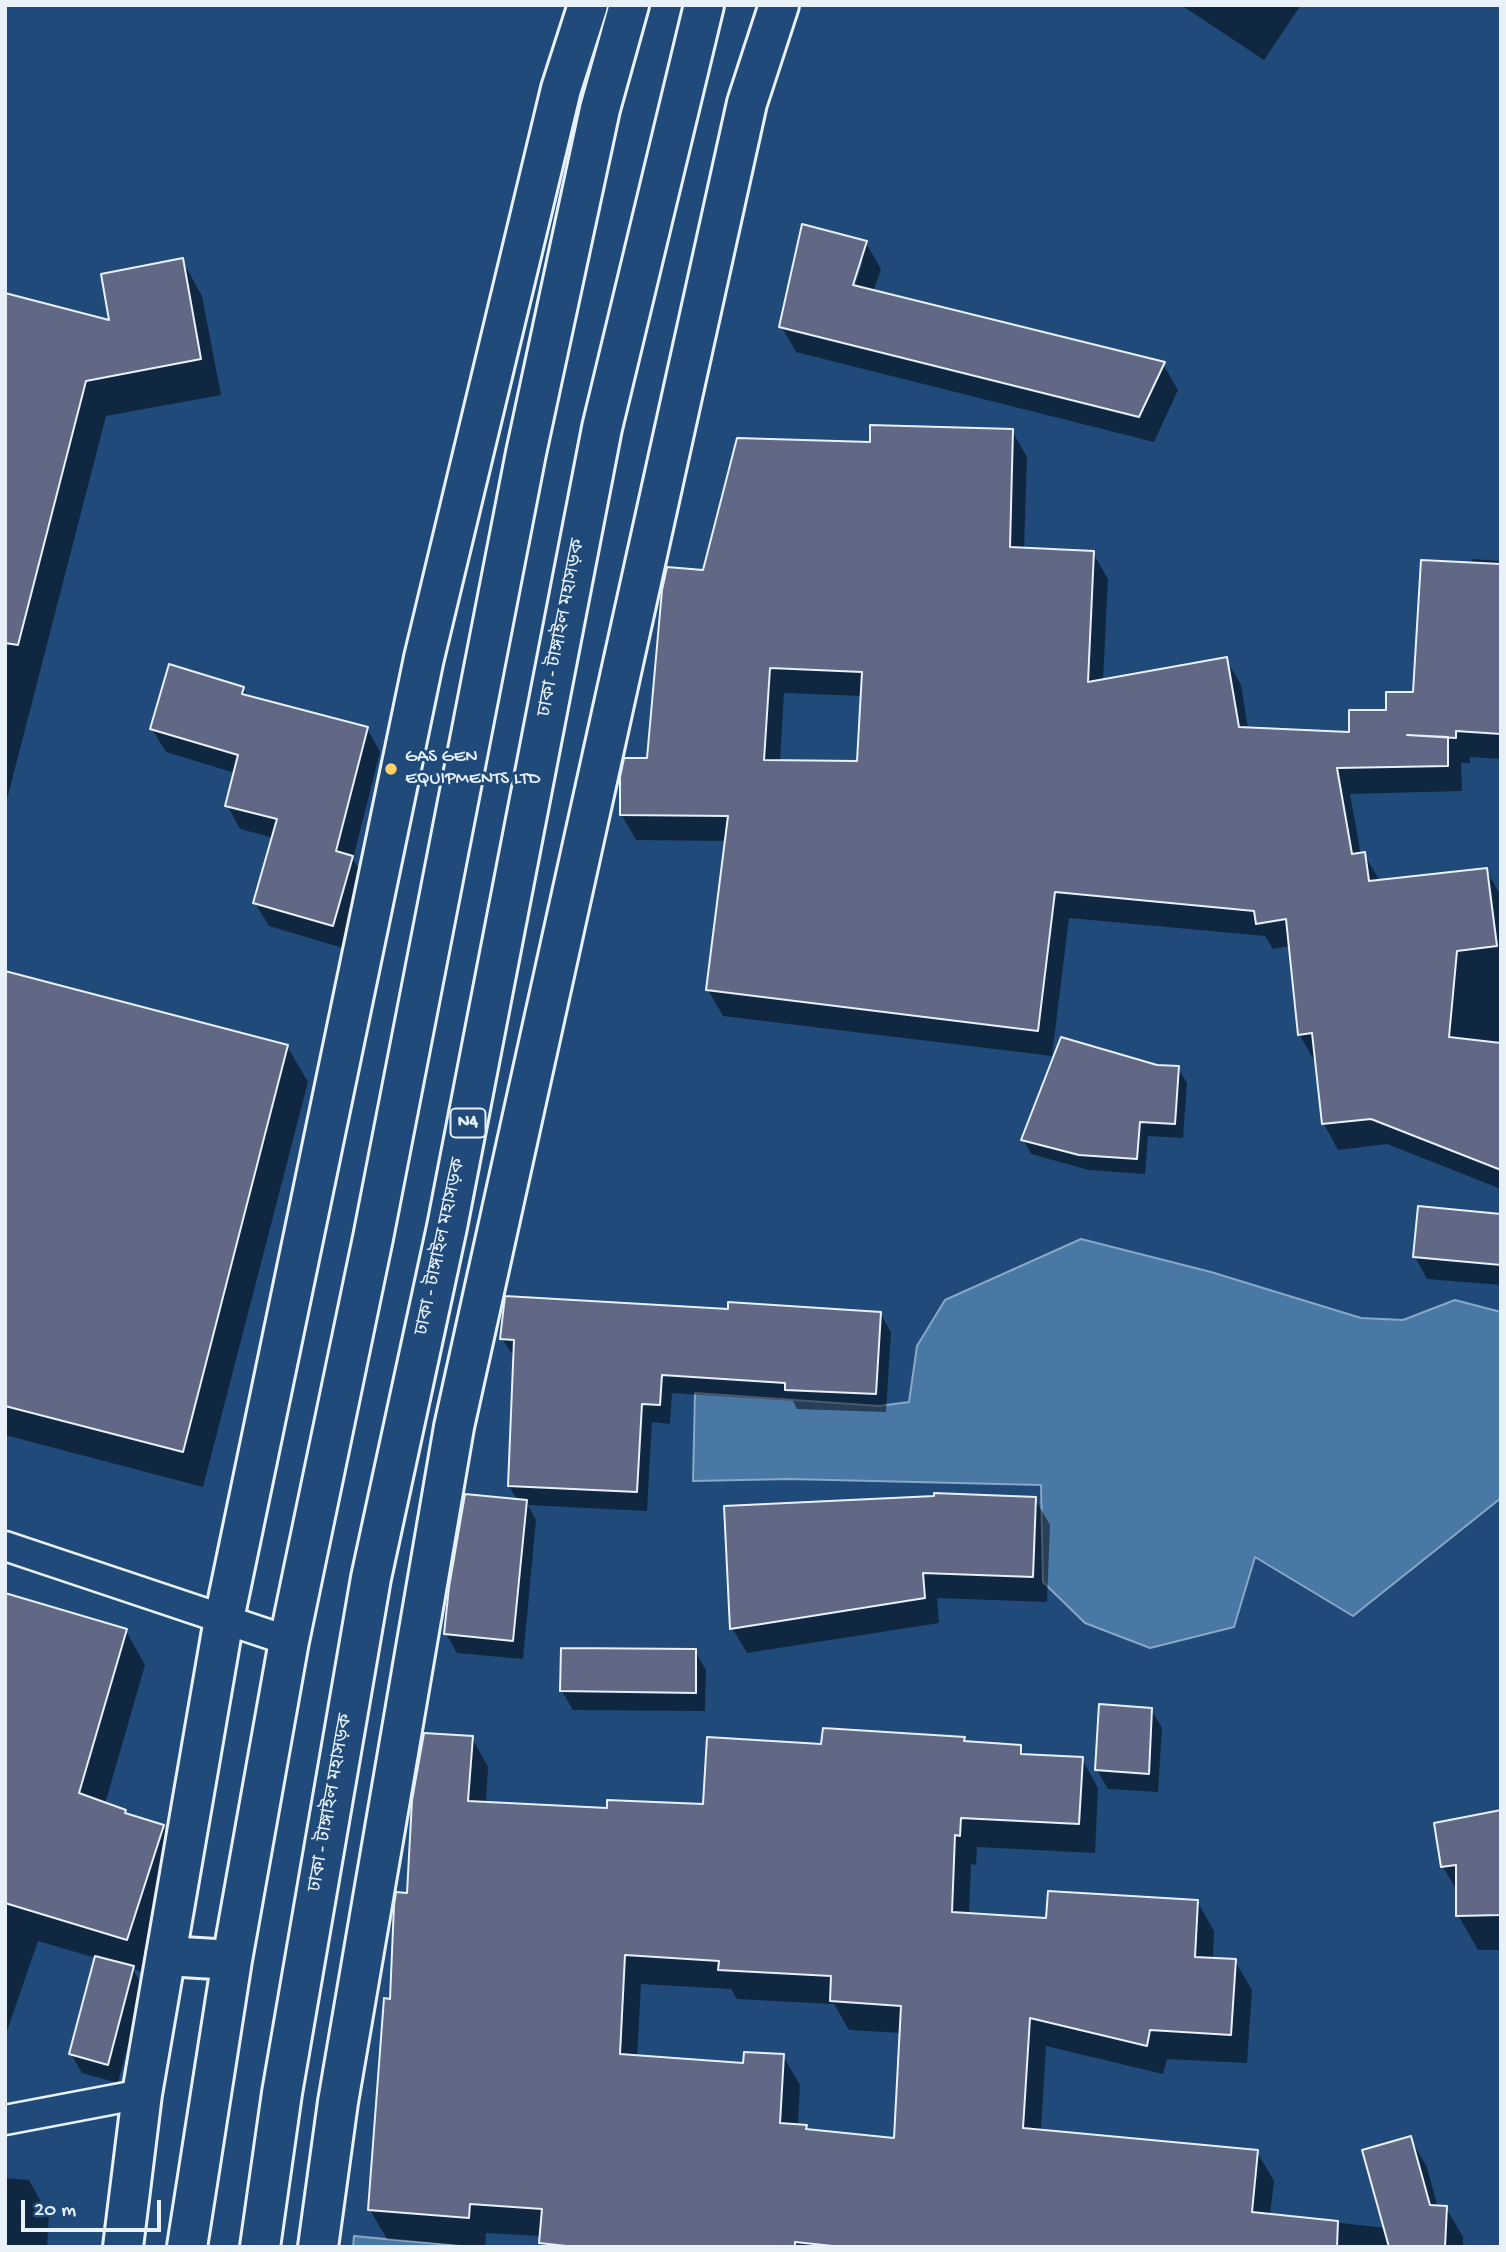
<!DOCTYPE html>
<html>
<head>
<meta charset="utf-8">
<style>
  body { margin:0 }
  #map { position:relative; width:1506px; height:2252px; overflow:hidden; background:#1f4a7a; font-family:"Gochi Hand",sans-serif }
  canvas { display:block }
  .frame { position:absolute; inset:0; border:7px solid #e8f1f8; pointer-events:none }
  .scale { position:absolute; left:21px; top:2200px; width:140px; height:32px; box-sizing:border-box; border:4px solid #e8f1f8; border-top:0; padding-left:9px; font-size:21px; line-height:24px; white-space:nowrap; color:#e8f1f8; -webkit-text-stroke:5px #1f4a7a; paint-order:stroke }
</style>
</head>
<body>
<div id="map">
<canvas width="1506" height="2252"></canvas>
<div class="frame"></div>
<div class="scale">20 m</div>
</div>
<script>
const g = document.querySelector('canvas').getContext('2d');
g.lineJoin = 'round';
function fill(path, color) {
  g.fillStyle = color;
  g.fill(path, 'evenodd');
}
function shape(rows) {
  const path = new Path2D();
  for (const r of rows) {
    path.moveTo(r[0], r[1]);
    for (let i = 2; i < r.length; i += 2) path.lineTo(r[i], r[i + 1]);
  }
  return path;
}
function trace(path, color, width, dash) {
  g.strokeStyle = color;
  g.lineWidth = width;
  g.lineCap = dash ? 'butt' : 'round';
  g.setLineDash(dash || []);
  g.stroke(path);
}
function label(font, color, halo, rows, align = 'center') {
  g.font = font + ' "Gochi Hand","Noto Sans Bengali",sans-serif';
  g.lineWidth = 6;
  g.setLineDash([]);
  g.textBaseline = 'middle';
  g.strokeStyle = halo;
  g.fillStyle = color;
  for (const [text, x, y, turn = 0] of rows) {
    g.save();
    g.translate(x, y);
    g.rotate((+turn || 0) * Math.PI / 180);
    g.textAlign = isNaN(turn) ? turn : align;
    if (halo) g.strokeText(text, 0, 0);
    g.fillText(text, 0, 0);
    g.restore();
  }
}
const water = shape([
  [1081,1239,1211,1272,1361,1318,1403,1320,1455,1300,1501,1312,1501,1498,1353,1616,1255,1557,1234,1627,1150,1648,1085,1623,1043,1582,1041,1485,789,1479,693,1481,695,1393,879,1406,909,1402,917,1346,945,1300,1081,1239],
  [354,2236,460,2246,460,2247,353,2247,354,2236]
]);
const shadow = shape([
  [1181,5,1301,5,1264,60],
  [866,243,881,269,873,292,1163,364,1178,390,1154,442,796,352,781,326],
  [859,261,863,261,852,294,849,293],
  [182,260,202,296,221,395,106,416,5,807,5,295,111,323],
  [1012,431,1027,457,1024,550,1093,553,1108,579,1103,681,1226,659,1241,685,1248,729,1351,734,1388,712,1415,694,1472,559,1501,561,1501,759,1470,757,1470,763,1461,763,1462,791,1350,794,1361,855,1364,854,1380,881,1486,870,1501,896,1501,1189,1387,1144,1338,1150,1324,1124,1317,1060,1314,1060,1299,1034,1290,946,1273,949,1265,936,1069,918,1052,1056,723,1016,708,990,727,841,636,840,621,814,649,760,705,571,871,444],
  [784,693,862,696,859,763,780,762],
  [243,688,248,697,367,728,380,752,353,859,366,881,346,949,269,926,255,903,274,838,240,829,227,805,235,773,166,752,152,729],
  [5,973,287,1046,308,1082,203,1487,5,1435],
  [1178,1068,1187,1083,1183,1138,1148,1136,1145,1174,1089,1170,1031,1154,1023,1139],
  [1501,1215,1501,1285,1427,1279,1415,1257],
  [730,1311,880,1313,891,1332,886,1412,797,1409,793,1401,672,1393,670,1424,652,1422,647,1511,528,1505,536,1520,523,1659,457,1653,446,1634,518,1501,509,1486,515,1358,502,1339],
  [1035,1499,1050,1525,1047,1602,937,1598,939,1623,747,1653,732,1628],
  [5,1595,126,1631,145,1665,105,1804,125,1811,127,1815,163,1827,183,1861,146,1973,133,1969,143,1987,118,2083,82,2073,71,2054,96,1958,38,1941,5,2037],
  [695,1651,706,1670,705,1711,573,1710,562,1691],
  [1151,1709,1162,1728,1158,1792,1108,1789,1097,1770],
  [472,1738,488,1767,486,1804,608,1809,704,1805,823,1746,964,1738,966,1743,1020,1747,1025,1756,1082,1759,1098,1788,1095,1853,977,1847,976,1865,971,1864,969,1915,1048,1920,1197,1901,1214,1931,1213,1959,1235,1961,1252,1990,1247,2063,1167,2059,1163,2074,1046,2046,1041,2131,1257,2152,1274,2181,1270,2215,1386,2228,1410,2138,1427,2167,1438,2208,1446,2208,1463,2237,1463,2247,543,2247,541,2236,486,2233,485,2247,387,2239,370,2210,391,2001,408,1895],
  [641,1984,731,1989,737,1999,834,2004,849,2030,902,2033,896,2140,808,2131,805,2127,798,2126,800,2085,783,2056,745,2065,637,2057],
  [1501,1812,1501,1954,1500,1950,1478,1950,1458,1915,1458,1892,1443,1867,1436,1825],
  [5,2178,29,2180,49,2216,47,2247,5,2247]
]);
const building = shape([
  [802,224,867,241,853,285,1165,362,1139,417,779,327,802,224],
  [183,258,201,359,86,381,18,645,5,643,5,293,109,320,101,274,183,258],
  [870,425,1013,429,1010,547,1094,551,1088,682,1227,657,1239,727,1349,732,1349,710,1386,710,1386,692,1413,692,1421,560,1501,564,1501,734,1456,731,1456,738,1407,735,1448,737,1448,766,1337,768,1352,854,1365,852,1369,881,1487,868,1497,946,1457,951,1449,1037,1501,1043,1501,1170,1371,1119,1322,1124,1312,1033,1298,1035,1286,919,1256,924,1254,911,1055,892,1038,1031,706,990,728,816,620,815,620,777,624,758,647,758,662,590,667,567,703,570,737,438,870,442,870,425],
  [770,668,862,672,857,761,764,760,770,668],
  [169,664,244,687,242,694,368,727,336,851,353,856,333,926,253,903,277,819,225,806,238,755,150,729,169,664],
  [5,971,288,1045,183,1452,5,1406,5,971],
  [1061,1037,1157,1065,1179,1066,1175,1124,1140,1122,1137,1159,1079,1155,1021,1140,1061,1037],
  [1418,1206,1501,1214,1501,1265,1413,1257,1418,1206],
  [505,1296,728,1309,728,1302,881,1312,876,1394,785,1390,785,1383,662,1375,660,1405,642,1404,637,1492,508,1486,514,1340,500,1339,505,1296],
  [934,1493,1036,1497,1033,1577,923,1573,925,1598,730,1629,724,1506,934,1496,934,1493],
  [465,1494,527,1500,513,1641,444,1634,449,1587,465,1494],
  [5,1593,127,1629,79,1793,126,1810,125,1813,164,1825,127,1940,5,1903,5,1593],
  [561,1648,696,1649,696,1693,560,1691,561,1648],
  [1099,1704,1152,1708,1149,1774,1095,1770,1099,1704],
  [823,1728,965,1737,964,1741,1021,1745,1021,1754,1083,1757,1079,1824,961,1818,960,1836,955,1835,952,1912,1046,1918,1048,1891,1198,1900,1195,1957,1236,1959,1231,2035,1150,2030,1147,2046,1030,2018,1023,2128,1258,2150,1252,2212,1338,2221,1337,2247,842,2247,795,2242,795,2247,575,2247,539,2243,542,2209,470,2204,469,2218,368,2210,384,1998,390,1999,394,1905,396,1892,407,1893,412,1800,424,1733,473,1736,468,1801,607,1808,607,1800,703,1804,707,1737,821,1744,823,1728],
  [625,1955,719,1961,718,1970,831,1976,830,2001,901,2006,894,2138,806,2129,807,2125,780,2123,784,2054,744,2052,743,2063,620,2054,625,1955],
  [1501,1810,1501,1915,1456,1916,1456,1865,1441,1867,1434,1823,1501,1810],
  [95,1956,134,1966,108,2065,69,2054,95,1956],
  [1411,2136,1430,2205,1447,2206,1445,2247,1389,2247,1362,2150,1411,2136]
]);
const lane = shape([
  [5,1546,289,1641],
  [5,2120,142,2094]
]);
const secondary = shape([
  [123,2247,142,2094,224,1619,424,658,561,89,588,5],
  [318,2247,338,2102,454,1427,747,103,779,5]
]);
const highway = shape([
  [166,1956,232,1960],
  [187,2247,232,1960,289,1641,373,1238,526,453,600,109,629,5],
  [260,2247,282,2093,371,1578,447,1227,602,428,704,5]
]);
const markers = [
  [391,769,7,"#ffd166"]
];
const shields = [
  [468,1123,35]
];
const shieldNames = [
  ["N4",468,1123]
];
const streetNames = [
  ["ঢাকা - টাঙ্গাইল মহাসড়ক",563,628,-79],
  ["ঢাকা - টাঙ্গাইল মহাসড়ক",442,1247,-78],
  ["ঢাকা - টাঙ্গাইল মহাসড়ক",332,1803,-80]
];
const poiNames = [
  ["GAS GEN",405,758],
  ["EQUIPMENTS LTD",405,780]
];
fill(water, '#4978a5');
trace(water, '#89a8c6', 2);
fill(shadow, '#0007');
fill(building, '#616886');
trace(building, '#e8f1f8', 2);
trace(lane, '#e8f1f8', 33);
trace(secondary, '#e8f1f8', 44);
trace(highway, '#e8f1f8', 44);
trace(lane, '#1f4a7a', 28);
trace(secondary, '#1f4a7a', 38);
trace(highway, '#1f4a7a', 38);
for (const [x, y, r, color] of markers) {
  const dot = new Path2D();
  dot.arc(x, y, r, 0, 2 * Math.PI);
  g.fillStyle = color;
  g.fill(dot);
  trace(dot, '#1f4a7a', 2.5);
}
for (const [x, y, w] of shields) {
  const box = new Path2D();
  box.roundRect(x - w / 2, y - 14.5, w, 29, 5);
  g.fillStyle = '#1f4a7a';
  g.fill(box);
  trace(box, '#e8f1f8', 2);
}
label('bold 18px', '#e8f1f8', null, shieldNames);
label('19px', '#e8f1f8', '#1f4a7a', streetNames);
label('19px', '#e8f1f8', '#1f4a7a', poiNames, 'left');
</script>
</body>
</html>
